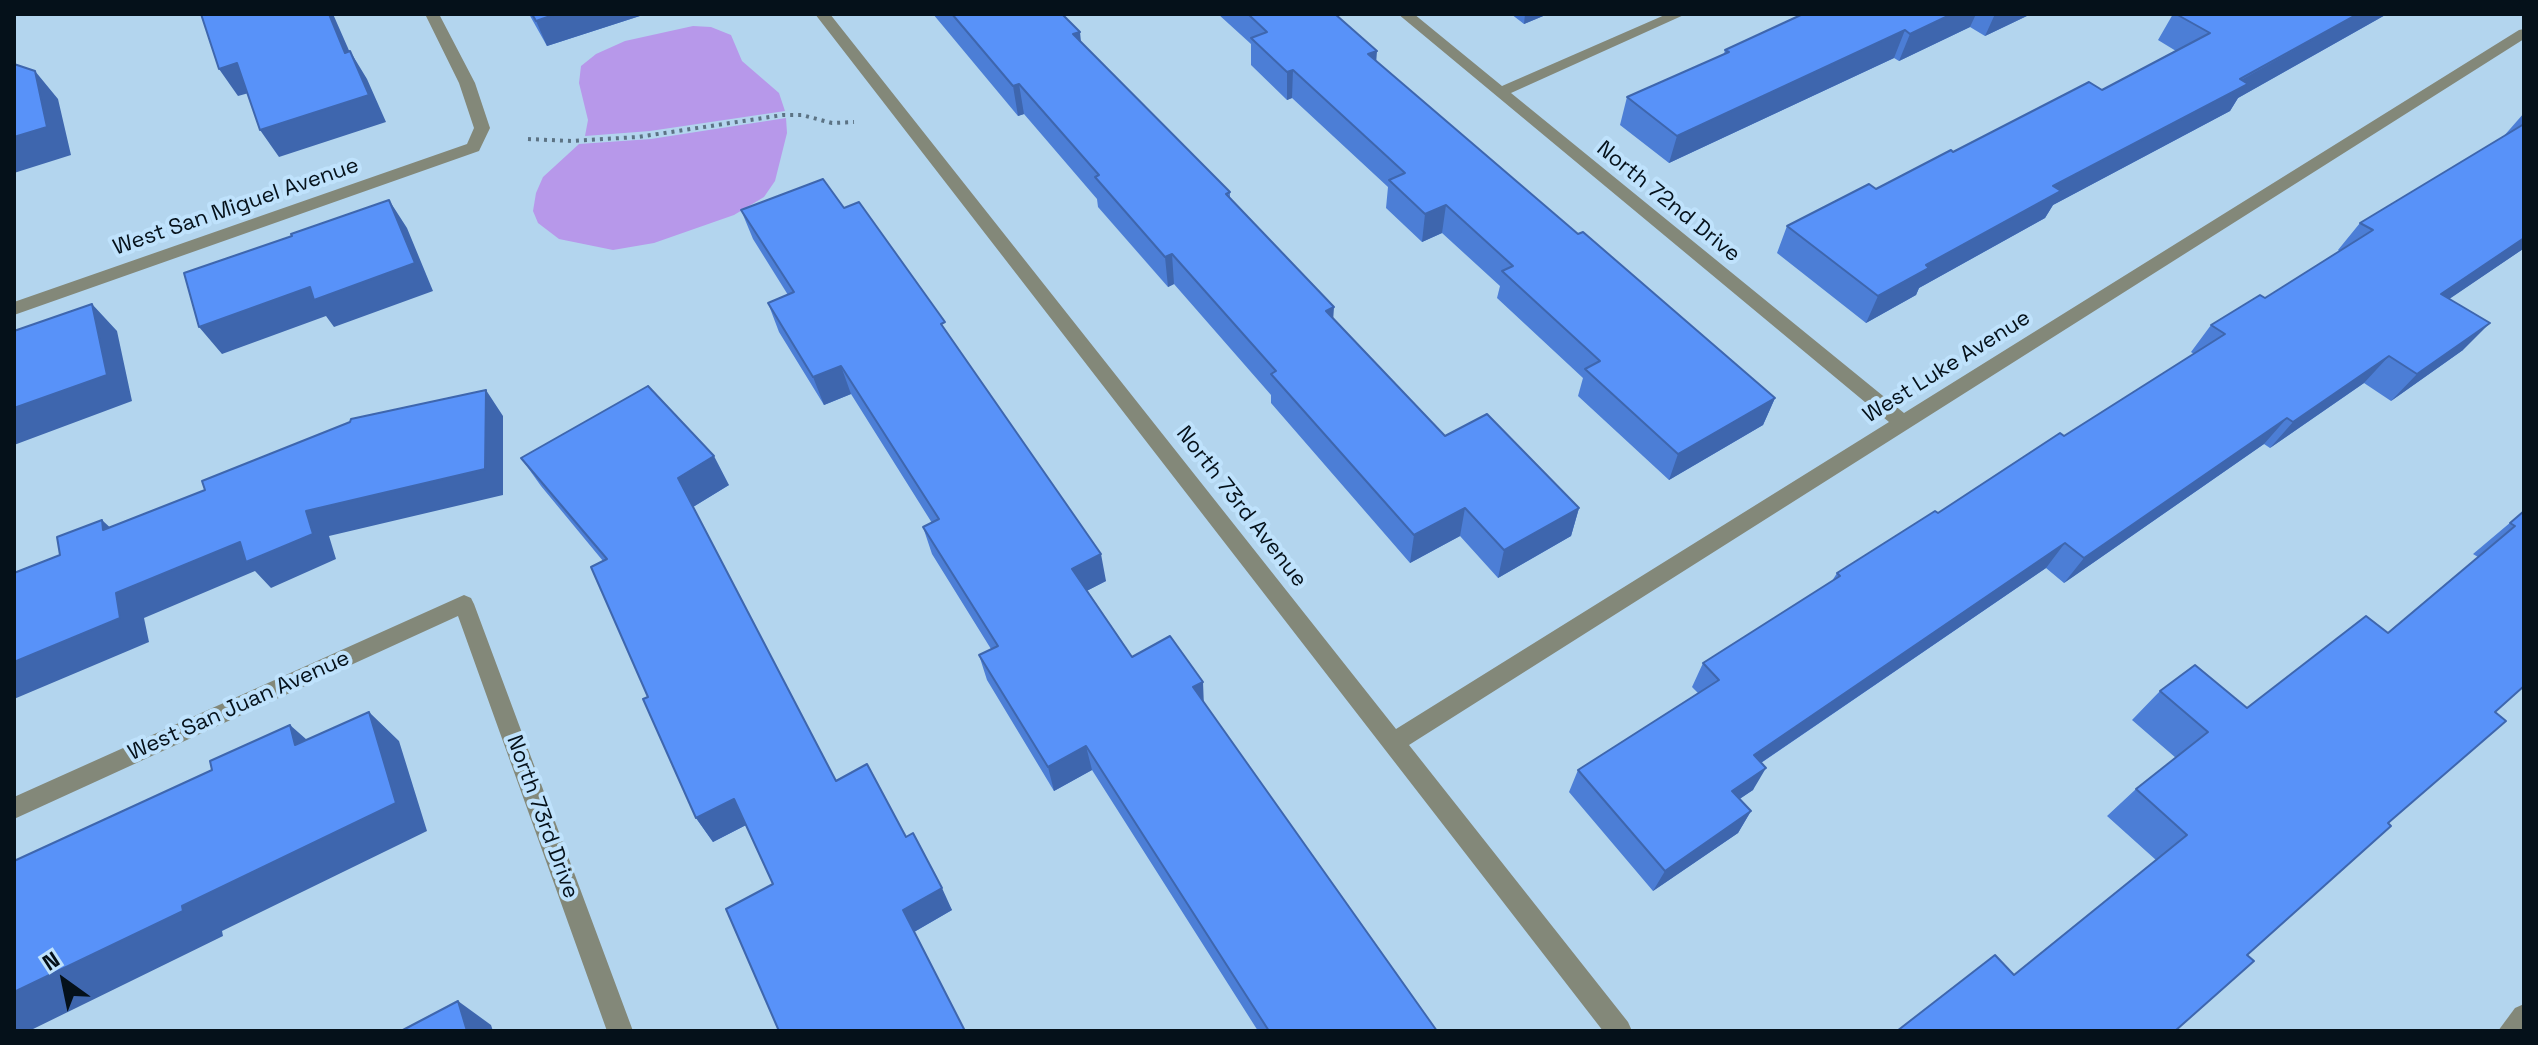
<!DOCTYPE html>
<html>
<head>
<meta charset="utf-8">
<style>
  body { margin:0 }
  #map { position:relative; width:2538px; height:1045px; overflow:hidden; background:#b3d5ee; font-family:"Space Grotesk",sans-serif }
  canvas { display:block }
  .frame { position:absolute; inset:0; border:16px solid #05111a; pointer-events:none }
  .north { position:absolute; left:24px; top:941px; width:80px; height:80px; -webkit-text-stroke:6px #bfe2fc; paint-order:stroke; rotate:327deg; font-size:22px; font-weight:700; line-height:32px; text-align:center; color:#05111a }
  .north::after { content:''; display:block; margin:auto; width:28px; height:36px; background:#05111a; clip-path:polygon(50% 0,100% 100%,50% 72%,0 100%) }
</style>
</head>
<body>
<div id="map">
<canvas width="2538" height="1045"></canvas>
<div class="frame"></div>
<div class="north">N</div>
</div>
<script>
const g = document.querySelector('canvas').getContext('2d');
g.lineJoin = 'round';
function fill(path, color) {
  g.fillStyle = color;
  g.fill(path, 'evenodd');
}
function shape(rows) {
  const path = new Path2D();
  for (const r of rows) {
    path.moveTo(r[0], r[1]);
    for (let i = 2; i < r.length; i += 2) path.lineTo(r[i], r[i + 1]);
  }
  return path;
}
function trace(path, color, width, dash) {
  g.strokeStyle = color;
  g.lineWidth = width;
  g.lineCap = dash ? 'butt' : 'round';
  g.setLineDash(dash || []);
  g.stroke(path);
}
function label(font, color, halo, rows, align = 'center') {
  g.font = font + ' "Space Grotesk",sans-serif';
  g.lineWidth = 8;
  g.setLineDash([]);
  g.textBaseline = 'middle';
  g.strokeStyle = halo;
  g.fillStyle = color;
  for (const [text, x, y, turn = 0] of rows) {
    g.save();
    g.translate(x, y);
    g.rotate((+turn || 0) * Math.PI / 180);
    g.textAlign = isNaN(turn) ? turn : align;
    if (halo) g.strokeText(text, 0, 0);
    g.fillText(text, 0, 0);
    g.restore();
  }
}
const green = shape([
  [693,26,711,27,731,35,742,61,779,93,785,111,650,131,585,136,588,120,579,83,581,66,596,54,625,41],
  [786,118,787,133,775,181,764,197,734,215,654,243,613,250,559,239,538,223,533,211,536,193,543,177,579,144,651,139]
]);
const path = shape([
  [528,139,571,141,638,137,783,115,802,115,832,123,854,122]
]);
const minor = shape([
  [425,14,439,14,475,83,490,128,479,151,14,315,14,302,467,144,474,128,459,83,425,14],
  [815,14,830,14,1396,729,1889,422,1398,14,1414,14,1502,86,1667,14,1686,14,1511,93,1904,413,2519,30,2524,29,2524,39,1409,745,1628,1022,1632,1031,1603,1031,815,14],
  [464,595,471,598,474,604,633,1031,607,1031,458,616,14,819,14,797,464,595]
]);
const tertiary = shape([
  [2524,1004,2524,1031,2498,1031,2515,1008,2524,1004]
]);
const wall = shape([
  [529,14,646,14,547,46],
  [933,14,1062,14,1081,43,1230,192,1230,199,1333,318,1445,436,1579,508,1571,536,1498,578,1460,536,1410,563,1271,403,1271,395,1174,284,1168,287,1098,207,1097,199,1024,114,1018,116],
  [1218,14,1335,14,1376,61,1578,234,1775,398,1763,425,1669,480,1578,396,1583,378,1497,298,1500,286,1442,233,1422,242,1386,208,1388,187,1292,98,1287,100,1251,65,1251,44],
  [1511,14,1548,14,1524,24],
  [1803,14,2031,14,1985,36,1970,27,1899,61,1894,58,1669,163,1620,125,1627,97,1724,54,1725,50],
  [2173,14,2387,14,2238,98,2230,111,2053,205,2045,218,1919,288,1916,295,1866,323,1777,253,1787,226,1876,189,1953,152,2102,90,2176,51,2158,40],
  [2524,113,2524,250,2523,249,2450,298,2463,350,2391,401,2364,383,2270,448,2264,444,2064,583,2046,568,1761,763,1753,790,1739,799,1751,811,1738,833,1653,891,1569,792,1578,770,1698,693,1692,687,1703,663,1832,581,1837,573,1938,513,2064,436,2194,354,2191,352,2211,325,2265,298,2339,251,2338,250,2360,223,2503,137],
  [844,208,948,334,1106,581,1086,591,1132,657,1204,703,1437,1031,1258,1031,1092,770,1054,791,987,680,979,655,991,649,932,554,923,527,932,523,851,394,824,405,779,332,768,303,788,295,753,239,741,210],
  [521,458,729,485,693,507,836,781,906,837,952,910,914,932,965,1031,779,1031,773,884,746,825,713,842,696,818,648,697,603,561,541,486],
  [2524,511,2495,712,2388,823,2247,955,2014,975,2156,860,2107,816,2136,789,2176,758,2132,720,2160,691,2247,708,2388,633,2478,557,2473,554]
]);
const shadedWall = shape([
  [329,14,333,14,362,80,345,53],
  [556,14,646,14,547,46,536,21],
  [1525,14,1548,14,1524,24],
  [1952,14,1976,14,1970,27,1899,61,1910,34],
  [1995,14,2031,14,1985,36],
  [2358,14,2387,14,2238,98,2230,111,2053,205,2045,218,1919,288,1916,295,1866,323,1878,296,1926,265,2053,186],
  [1905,30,1894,58,1669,163,1677,136],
  [1080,32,1083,62,1073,34],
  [350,51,367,79,386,122,279,157,260,130],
  [1377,51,1375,78,1368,54],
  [237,63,256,91,238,96,219,69],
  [1293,70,1292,98,1287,100,1287,72],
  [35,71,58,99,71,155,14,173,14,137],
  [1019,84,1024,114,1018,116,1013,86],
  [389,200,407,228,433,291,334,327,326,316,222,354,199,327],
  [1446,205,1442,233,1422,242,1425,214],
  [2524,238,2524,247,2523,249,2417,321,2441,294],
  [1172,254,1174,284,1168,287,1165,257],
  [92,304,117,331,132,401,14,445,14,408],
  [1334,307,1332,337,1326,311],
  [2490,323,2463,350,2391,401,2417,374],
  [2389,356,2364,383,2270,448,2293,422],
  [841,366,851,394,824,405,813,377],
  [486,390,503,416,503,495,329,536,336,559,271,588,255,571,144,618,149,642,14,699,14,662,116,593,306,511],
  [1775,398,1763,425,1669,480,1678,454],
  [2287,418,2264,444,2064,583,2084,558],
  [714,456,729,485,693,507,678,478],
  [1465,508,1460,536,1410,563,1414,535],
  [1579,508,1571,536,1498,578,1504,550],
  [102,520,130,546,103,530],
  [2065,543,2046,568,1740,777,1754,755],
  [1101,554,1106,581,1077,596,1072,569],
  [1203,682,1204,707,1193,687],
  [369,712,399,741,427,831,222,931,223,936,29,1031,14,1031,14,992],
  [290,725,323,754,295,745],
  [1086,746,1092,770,1054,791,1048,767],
  [1766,768,1753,790,1719,813,1732,791],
  [734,799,750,823,713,842,696,818],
  [1751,811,1738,833,1653,891,1665,871],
  [942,888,952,910,914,932,965,1031,903,910],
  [458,1001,491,1025,493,1031,467,1031]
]);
const building = shape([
  [201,14,329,14,345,53,350,51,369,95,260,130,237,63,219,69,201,14],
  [532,14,556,14,536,21,532,14],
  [952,14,1062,14,1080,32,1073,34,1230,192,1226,194,1334,307,1326,311,1445,436,1487,414,1579,508,1504,550,1465,508,1414,535,1271,374,1276,371,1172,254,1165,257,1095,177,1099,175,1019,84,1013,86,952,14],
  [1248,14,1335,14,1377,51,1368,54,1578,234,1583,232,1775,398,1678,454,1585,369,1600,361,1502,271,1513,266,1446,205,1425,214,1389,180,1405,173,1293,70,1287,72,1251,38,1267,32,1248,14],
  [1803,14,1952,14,1910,34,1905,30,1677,136,1627,97,1729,52,1725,50,1803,14],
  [2176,14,2358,14,2240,79,2248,84,2053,186,2061,191,1926,265,1929,268,1878,296,1787,226,1869,184,1876,189,1951,150,1953,152,2089,82,2102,90,2210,33,2176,14],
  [14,64,35,71,47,127,14,137,14,64],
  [2524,124,2524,238,2441,294,2490,323,2417,374,2389,356,2293,422,2287,418,2084,558,2065,543,1754,755,1766,768,1732,791,1751,811,1665,871,1578,770,1719,680,1703,663,1840,576,1837,573,1935,511,1938,513,2060,433,2064,436,2225,334,2211,325,2260,295,2265,298,2373,230,2360,223,2524,124],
  [823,179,844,208,859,202,945,322,941,324,1101,554,1072,569,1132,657,1170,636,1203,682,1193,687,1437,1031,1269,1031,1086,746,1048,767,979,655,998,646,923,527,939,519,841,366,813,377,768,303,794,292,741,210,823,179],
  [389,200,415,263,314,300,310,287,199,327,184,273,292,236,291,234,389,200],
  [92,304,107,375,14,408,14,331,92,304],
  [648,386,714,456,678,478,836,781,867,764,906,837,913,833,942,888,903,910,965,1031,779,1031,726,909,773,884,734,799,696,818,643,699,648,697,591,567,607,559,521,458,648,386],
  [486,390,485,469,306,511,313,534,246,562,240,542,116,593,120,618,14,662,14,573,60,555,57,537,102,520,103,530,205,490,202,481,350,422,351,419,486,390],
  [2524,511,2524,686,2495,712,2506,721,2388,823,2391,826,2247,955,2254,961,2175,1031,1897,1031,1995,955,2014,975,2187,835,2136,789,2208,732,2160,691,2195,665,2247,708,2366,616,2388,633,2515,526,2510,523,2524,511],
  [369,712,396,803,182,906,183,911,14,992,14,861,212,770,210,761,290,725,295,745,369,712],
  [458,1001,467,1031,401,1031,458,1001]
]);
const streetNames = [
  ["North 72nd Drive",1668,202,39],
  ["West San Miguel Avenue",236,207,-19],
  ["West Luke Avenue",1947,367,-32],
  ["North 73rd Avenue",1241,507,52],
  ["West San Juan Avenue",239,706,-24],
  ["North 73rd Drive",542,817,70]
];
fill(green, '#b798ea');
trace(path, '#5c7384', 4, [3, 5]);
fill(minor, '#838879');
fill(tertiary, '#838879');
fill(wall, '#4c7ed6');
fill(shadedWall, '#3e66ae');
fill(building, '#5892f9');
trace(building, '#3e66ae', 2);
label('22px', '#05111a', '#bfe2fc', streetNames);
</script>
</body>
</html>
